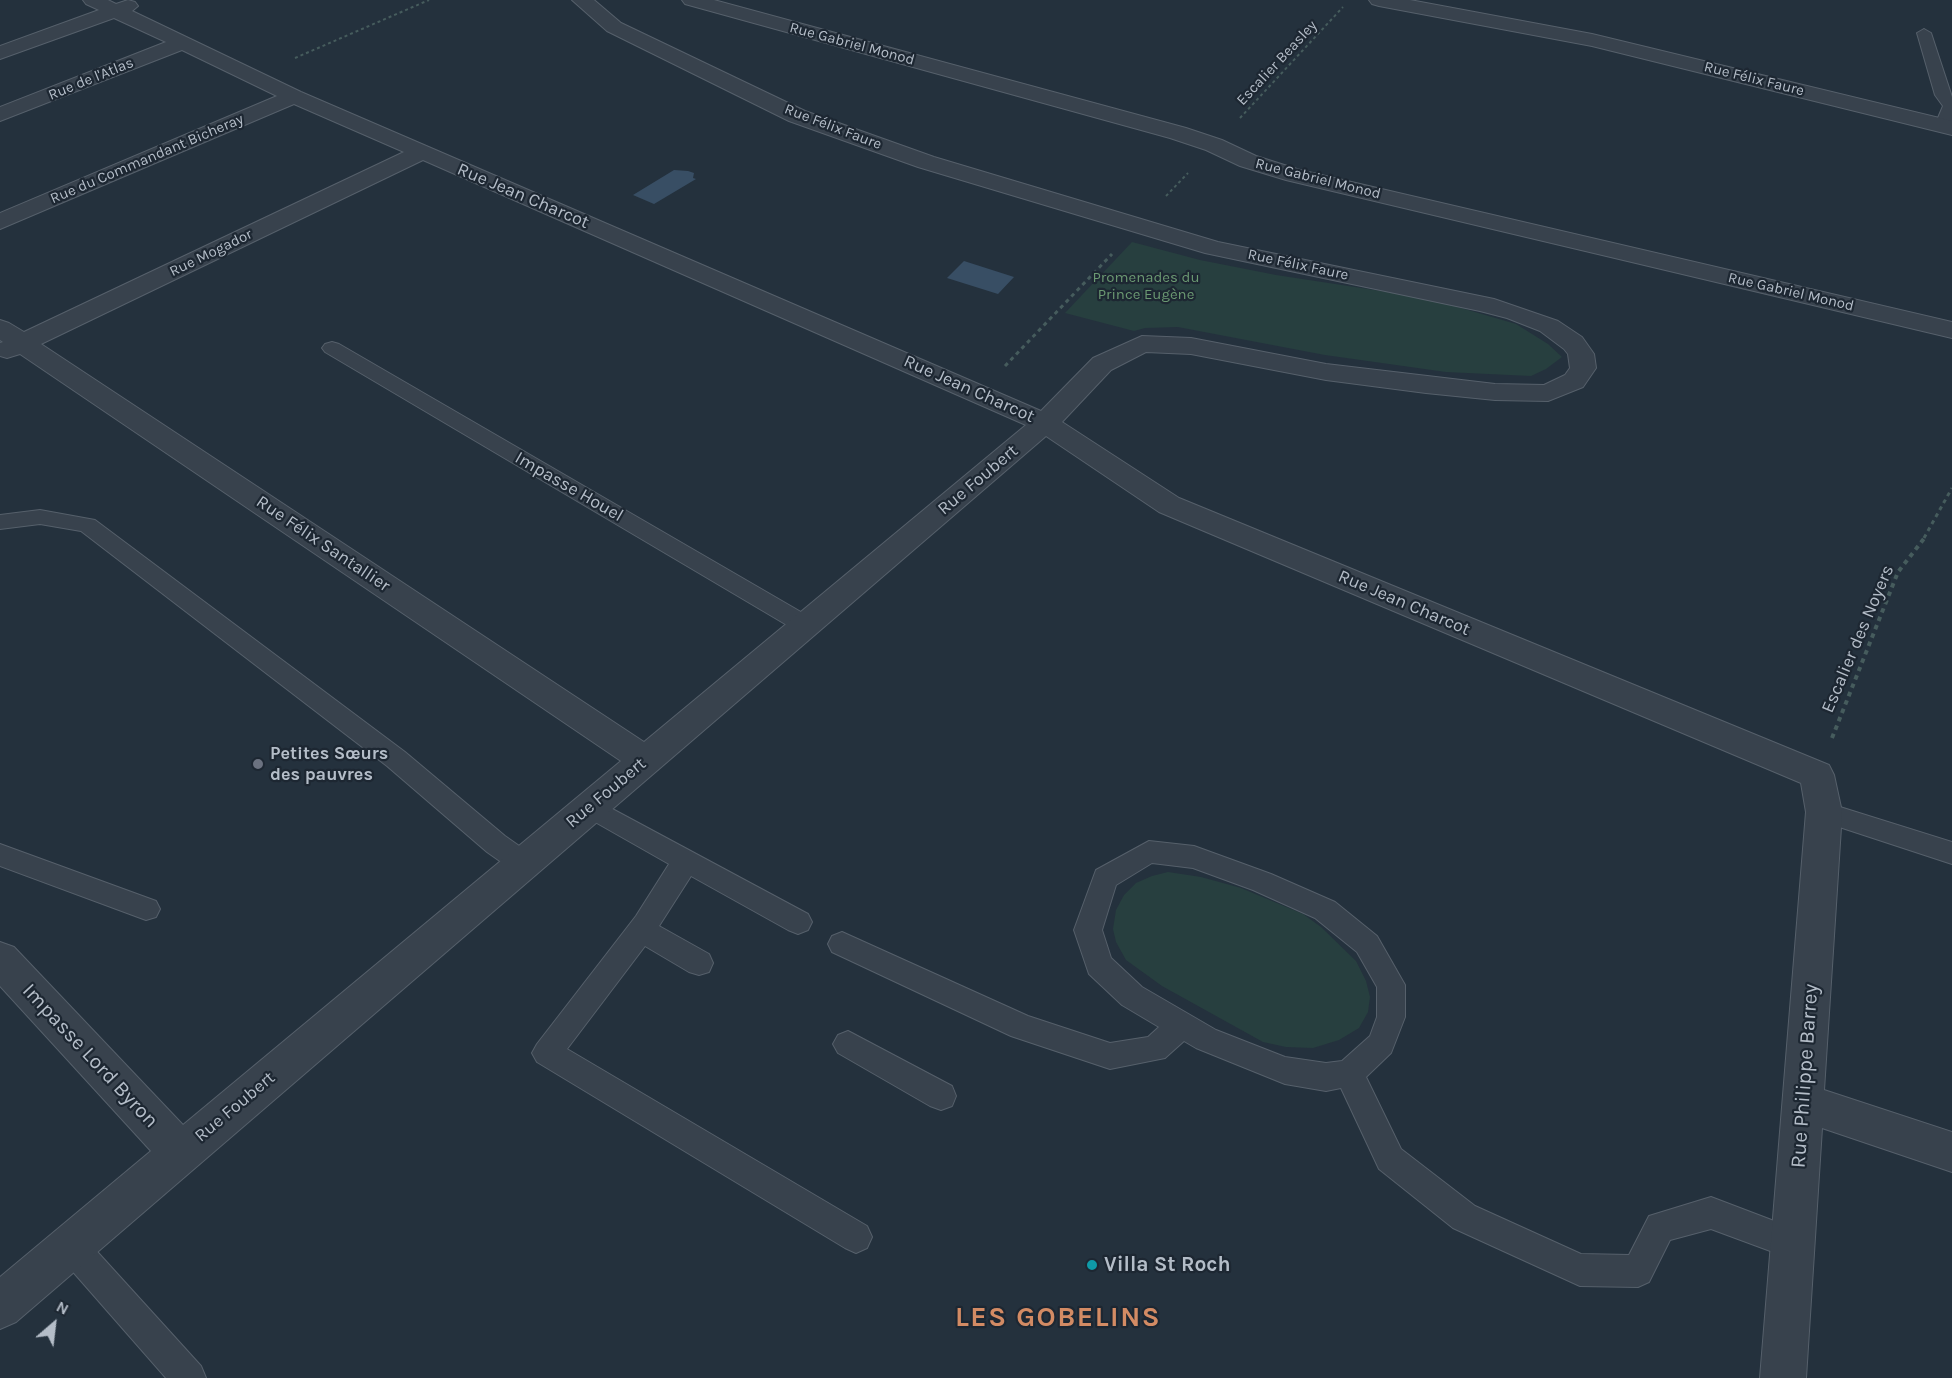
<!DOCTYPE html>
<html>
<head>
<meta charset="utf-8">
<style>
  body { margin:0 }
  #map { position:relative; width:1952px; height:1378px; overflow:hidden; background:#24313d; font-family:Karla,sans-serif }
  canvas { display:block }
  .north { position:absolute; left:24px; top:1294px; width:60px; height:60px; -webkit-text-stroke:4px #1d2732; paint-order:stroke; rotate:28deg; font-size:16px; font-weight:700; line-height:24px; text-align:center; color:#b4bdc8 }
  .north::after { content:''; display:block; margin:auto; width:21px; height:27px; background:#b4bdc8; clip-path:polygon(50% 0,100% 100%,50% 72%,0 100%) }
</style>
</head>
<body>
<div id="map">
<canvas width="1952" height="1378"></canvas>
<div class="north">N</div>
</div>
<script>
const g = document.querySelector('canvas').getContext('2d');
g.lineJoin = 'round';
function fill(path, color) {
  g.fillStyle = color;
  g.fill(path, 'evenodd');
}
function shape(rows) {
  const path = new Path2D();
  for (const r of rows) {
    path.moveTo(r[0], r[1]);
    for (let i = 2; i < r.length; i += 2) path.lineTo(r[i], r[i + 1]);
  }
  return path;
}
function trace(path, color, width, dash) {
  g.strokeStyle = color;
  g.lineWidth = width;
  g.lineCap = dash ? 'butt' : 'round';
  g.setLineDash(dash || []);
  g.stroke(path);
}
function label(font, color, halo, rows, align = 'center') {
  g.font = font + ' Karla,sans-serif';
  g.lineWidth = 4.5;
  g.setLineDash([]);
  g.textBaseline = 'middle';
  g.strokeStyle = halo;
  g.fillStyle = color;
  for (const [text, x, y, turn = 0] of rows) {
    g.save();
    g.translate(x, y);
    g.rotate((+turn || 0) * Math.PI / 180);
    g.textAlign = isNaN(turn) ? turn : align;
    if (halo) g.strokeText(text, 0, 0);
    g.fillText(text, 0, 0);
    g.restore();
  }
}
const green = shape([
  [1132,242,1200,260,1276,275,1427,298,1516,324,1548,344,1562,357,1546,369,1531,376,1446,372,1325,355,1178,327,1145,328,1134,331,1065,313],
  [1168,872,1201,877,1241,888,1303,914,1321,927,1356,961,1366,981,1370,997,1368,1012,1359,1028,1339,1040,1313,1048,1286,1047,1263,1042,1162,986,1126,960,1116,942,1113,929,1116,910,1124,895,1136,883,1152,876]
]);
const water = shape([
  [674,170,688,171,694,173,693,178,696,179,654,204,633,195],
  [964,261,1014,277,998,294,947,278]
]);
const pathFar2 = shape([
  [295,58,429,0],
  [1240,118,1343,7],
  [1166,196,1188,173]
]);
const pathFar1 = shape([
  [1005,366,1112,254],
  [1924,538,1952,488]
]);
const path = shape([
  [1832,738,1898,572,1926,536]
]);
const lane = shape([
  [1924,29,1931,33,1952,97,1952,122,1949,128,1943,130,1935,125,1943,106,1935,95,1917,33,1924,29],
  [332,342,339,344,813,619,817,625,813,631,805,633,797,631,325,352,322,348,325,344,332,342],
  [40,510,95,520,405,752,505,836,532,855,536,863,532,871,523,874,514,871,487,852,387,766,81,531,40,524,0,529,0,515,40,510],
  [590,797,808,914,812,922,808,930,798,934,788,930,691,876,659,926,709,954,713,963,709,972,699,975,689,972,645,946,567,1049,867,1226,872,1237,867,1248,856,1253,845,1248,537,1062,532,1053,537,1044,636,916,669,864,581,814,577,807,581,800,590,797],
  [1824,802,1952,842,1952,864,1815,819,1811,812,1815,805,1824,802],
  [1149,841,1194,846,1271,874,1335,902,1377,936,1405,985,1405,1017,1391,1053,1366,1077,1401,1149,1475,1206,1581,1254,1629,1255,1649,1216,1711,1197,1803,1232,1808,1243,1803,1254,1792,1259,1711,1229,1670,1240,1649,1282,1638,1287,1580,1286,1453,1228,1379,1169,1341,1088,1326,1091,1285,1084,1196,1048,1184,1041,1165,1058,1110,1069,1011,1036,832,952,828,944,832,936,842,932,1028,1016,1110,1043,1148,1037,1159,1027,1122,1005,1089,974,1074,930,1096,870,1149,841],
  [1152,863,1193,868,1253,890,1315,918,1357,952,1377,987,1377,1017,1370,1036,1342,1061,1326,1063,1285,1057,1216,1030,1142,987,1111,958,1102,930,1116,885,1152,863],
  [0,844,156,901,160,909,156,917,146,920,0,866,0,844],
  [848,1031,952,1086,956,1096,952,1106,941,1110,930,1106,838,1053,833,1044,838,1035,848,1031],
  [71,1230,82,1235,201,1366,206,1378,166,1378,60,1257,55,1246,60,1235,71,1230]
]);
const street = shape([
  [83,0,108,0,116,4,128,0,135,2,138,6,132,11,301,92,1041,411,1093,358,1142,336,1191,338,1326,364,1495,384,1544,385,1565,375,1570,368,1568,354,1564,349,1540,331,1507,318,1480,311,1205,253,918,167,789,121,607,31,572,0,594,0,621,23,805,111,934,157,1218,242,1494,299,1558,321,1582,337,1594,354,1596,368,1583,387,1548,401,1495,400,1426,393,1326,380,1191,354,1146,352,1111,370,1062,422,1179,498,1829,765,1834,775,1842,812,1824,1090,1952,1132,1952,1172,1822,1128,1806,1378,1760,1378,1806,812,1801,783,1159,512,1046,436,16,1322,0,1329,0,1277,151,1151,0,986,0,942,14,947,183,1125,621,761,20,354,7,358,0,356,0,343,3,342,0,340,0,320,9,323,24,332,404,152,294,104,0,229,0,213,277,96,182,50,0,121,0,107,166,42,114,18,0,59,0,46,99,10,86,4,83,0],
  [423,160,1026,425,644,742,41,344,423,160],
  [682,0,714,0,1186,128,1222,140,1256,156,1300,170,1952,322,1952,338,1286,180,1240,166,1206,150,1170,138,685,4,682,0],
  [1369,0,1410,0,1592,34,1952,121,1952,135,1592,46,1379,6,1372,4,1369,0]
]);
const markers = [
  [258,764,6,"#6b7280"],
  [1092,1265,6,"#0f9aa8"]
];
const farStreetnames = [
  ["Rue Gabriel Monod",852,44,15],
  ["Escalier Beasley",1277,63,-47],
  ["Rue de l'Atlas",91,79,-22],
  ["Rue Félix Faure",1754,79,14],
  ["Rue Félix Faure",833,127,21],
  ["Rue du Commandant Bicheray",147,159,-23],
  ["Rue Gabriel Monod",1318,179,14],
  ["Rue Mogador",211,253,-26],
  ["Rue Félix Faure",1298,265,12],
  ["Rue Gabriel Monod",1791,292,13]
];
const farParknames = [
  ["Promenades du",1146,278],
  ["Prince Eugène",1146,295]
];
const streetNames = [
  ["Rue Jean Charcot",523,196,23],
  ["Rue Jean Charcot",969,389,24],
  ["Rue Foubert",978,480,-40],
  ["Impasse Houel",569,487,30],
  ["Rue Félix Santallier",323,544,34],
  ["Rue Jean Charcot",1404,603,23],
  ["Escalier des Noyers",1858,639,-67],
  ["Rue Foubert",606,793,-40],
  ["Rue Foubert",235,1107,-40]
];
const poiNames = [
  ["Petites Sœurs",270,754],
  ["des pauvres",270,775]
];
const nearStreetnames = [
  ["Impasse Lord Byron",90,1056,47],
  ["Rue Philippe Barrey",1805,1076,-86]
];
const nearPoinames = [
  ["Villa St Roch",1104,1265]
];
const nearDistrictnames = [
  ["LES GOBELINS",1058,1318]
];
fill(green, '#273f3f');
fill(water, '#384e64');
trace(lane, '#56606b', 2);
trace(street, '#56606b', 2);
trace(pathFar2, '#465c5d', 2, [3, 3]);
trace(pathFar1, '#465c5d', 3, [4, 4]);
trace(path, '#465c5d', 4, [4.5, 4.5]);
fill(lane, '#38424d');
fill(street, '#38424d');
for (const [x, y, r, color] of markers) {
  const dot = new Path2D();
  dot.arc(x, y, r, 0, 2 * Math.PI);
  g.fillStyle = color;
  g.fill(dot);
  trace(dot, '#1d2732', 2);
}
label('15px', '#b4bdc8', '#1d2732', farStreetnames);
label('15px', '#6b9972', '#1d2732', farParknames);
label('18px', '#b4bdc8', '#1d2732', streetNames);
label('bold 18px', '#b4bdc8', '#1d2732', poiNames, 'left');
label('21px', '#b4bdc8', '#1d2732', nearStreetnames);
label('bold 21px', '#b4bdc8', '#1d2732', nearPoinames, 'left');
g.letterSpacing = '1.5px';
label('bold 28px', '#d38b64', '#1d2732', nearDistrictnames);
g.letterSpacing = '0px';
</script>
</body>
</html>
